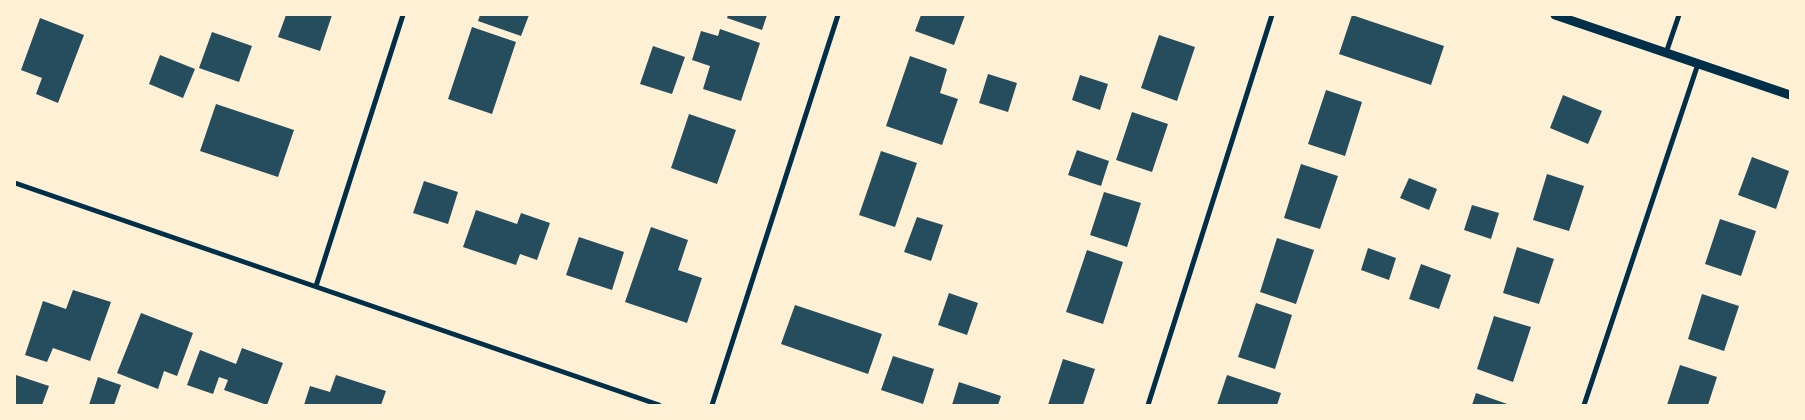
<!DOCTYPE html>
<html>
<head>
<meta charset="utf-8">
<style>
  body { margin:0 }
  #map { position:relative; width:1805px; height:420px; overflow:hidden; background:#fdf0d5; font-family:Rubik,sans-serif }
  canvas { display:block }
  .frame { position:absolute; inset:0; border:16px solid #fdf0d5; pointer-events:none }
</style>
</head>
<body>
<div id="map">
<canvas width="1805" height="420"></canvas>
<div class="frame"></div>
</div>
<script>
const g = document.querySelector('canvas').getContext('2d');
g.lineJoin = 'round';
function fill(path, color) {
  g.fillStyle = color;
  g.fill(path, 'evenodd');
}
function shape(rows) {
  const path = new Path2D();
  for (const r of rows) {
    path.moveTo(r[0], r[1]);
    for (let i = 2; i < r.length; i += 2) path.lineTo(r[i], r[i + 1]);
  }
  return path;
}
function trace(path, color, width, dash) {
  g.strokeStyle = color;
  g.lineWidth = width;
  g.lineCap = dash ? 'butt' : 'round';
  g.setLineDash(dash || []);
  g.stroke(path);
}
const building = shape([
  [286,15,332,15,320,51,278,37],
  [480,15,529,15,521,36,478,21],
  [728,15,767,15,762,30,727,18],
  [921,15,965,15,954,45,915,31],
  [1352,15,1444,46,1431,85,1339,54],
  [40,18,84,35,58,103,36,94,42,78,21,70],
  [472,27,516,42,492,114,448,99],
  [720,29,760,43,741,101,703,89,710,66,692,60,701,31,718,36],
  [212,32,252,46,239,82,199,68],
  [1159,35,1195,47,1177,101,1141,88],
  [653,46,685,57,672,94,640,84],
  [160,55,195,69,183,98,149,84],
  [910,56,947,69,940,93,958,99,942,145,886,126],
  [988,74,1017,83,1008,112,979,103],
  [1080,75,1108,84,1100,110,1072,100],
  [1326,90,1362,102,1345,156,1308,144],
  [1563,95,1602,111,1588,144,1550,128],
  [216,104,294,130,278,177,200,151],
  [1132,112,1168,124,1152,172,1116,160],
  [689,114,736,130,717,184,671,168],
  [1077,150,1109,161,1101,186,1068,175],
  [881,151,917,163,895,227,859,215],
  [1752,157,1789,171,1776,209,1738,195],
  [1301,164,1338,176,1320,229,1284,218],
  [1547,174,1584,186,1569,231,1533,220],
  [1409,178,1437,189,1429,210,1400,198],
  [424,181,458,192,448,224,413,213],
  [1104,192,1141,203,1127,247,1090,235],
  [1472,205,1499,213,1491,239,1464,230],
  [476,210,517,224,521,213,550,223,537,260,520,254,516,265,463,247],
  [917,217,943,225,931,261,904,252],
  [1720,219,1756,231,1741,276,1705,264],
  [651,227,688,240,678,270,702,278,687,323,625,302],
  [579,237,624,252,612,290,566,275],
  [1277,238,1314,250,1296,304,1260,292],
  [1517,247,1554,259,1539,304,1503,293],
  [1368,248,1396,258,1389,280,1361,270],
  [1087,250,1123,262,1103,324,1066,312],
  [1421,264,1451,275,1439,309,1409,299],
  [73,290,111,302,90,361,53,348,47,362,25,355,43,301,66,309],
  [949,293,978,303,967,335,938,325],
  [1702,294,1739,306,1724,351,1688,339],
  [1256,303,1292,315,1275,369,1238,357],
  [795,305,882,334,868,374,781,344],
  [141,313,193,333,177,376,164,371,158,389,117,373],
  [1494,316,1531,327,1513,382,1477,369],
  [242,348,283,363,267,405,224,390,228,380,219,377,213,394,187,385,200,350,236,364],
  [893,356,934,369,923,404,881,390],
  [1063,359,1095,369,1083,405,1048,405],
  [1680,365,1717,377,1708,405,1667,405],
  [16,375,49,386,42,405,15,405],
  [336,375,386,391,381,405,304,405,310,386,330,392],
  [1227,375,1281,393,1277,405,1217,405],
  [98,377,121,385,114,405,89,405],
  [959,382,1001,396,998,405,952,405],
  [1476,393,1510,405,1472,405]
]);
const minor = shape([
  [1666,53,1679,15],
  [15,183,659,405],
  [316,286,403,15],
  [712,405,838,15],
  [1148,405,1272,15],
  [1584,405,1698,64]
]);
const tertiary = shape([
  [1555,15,1790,95]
]);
fill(building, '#264d5e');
trace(minor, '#003049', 5);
trace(tertiary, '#003049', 9);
</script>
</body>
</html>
